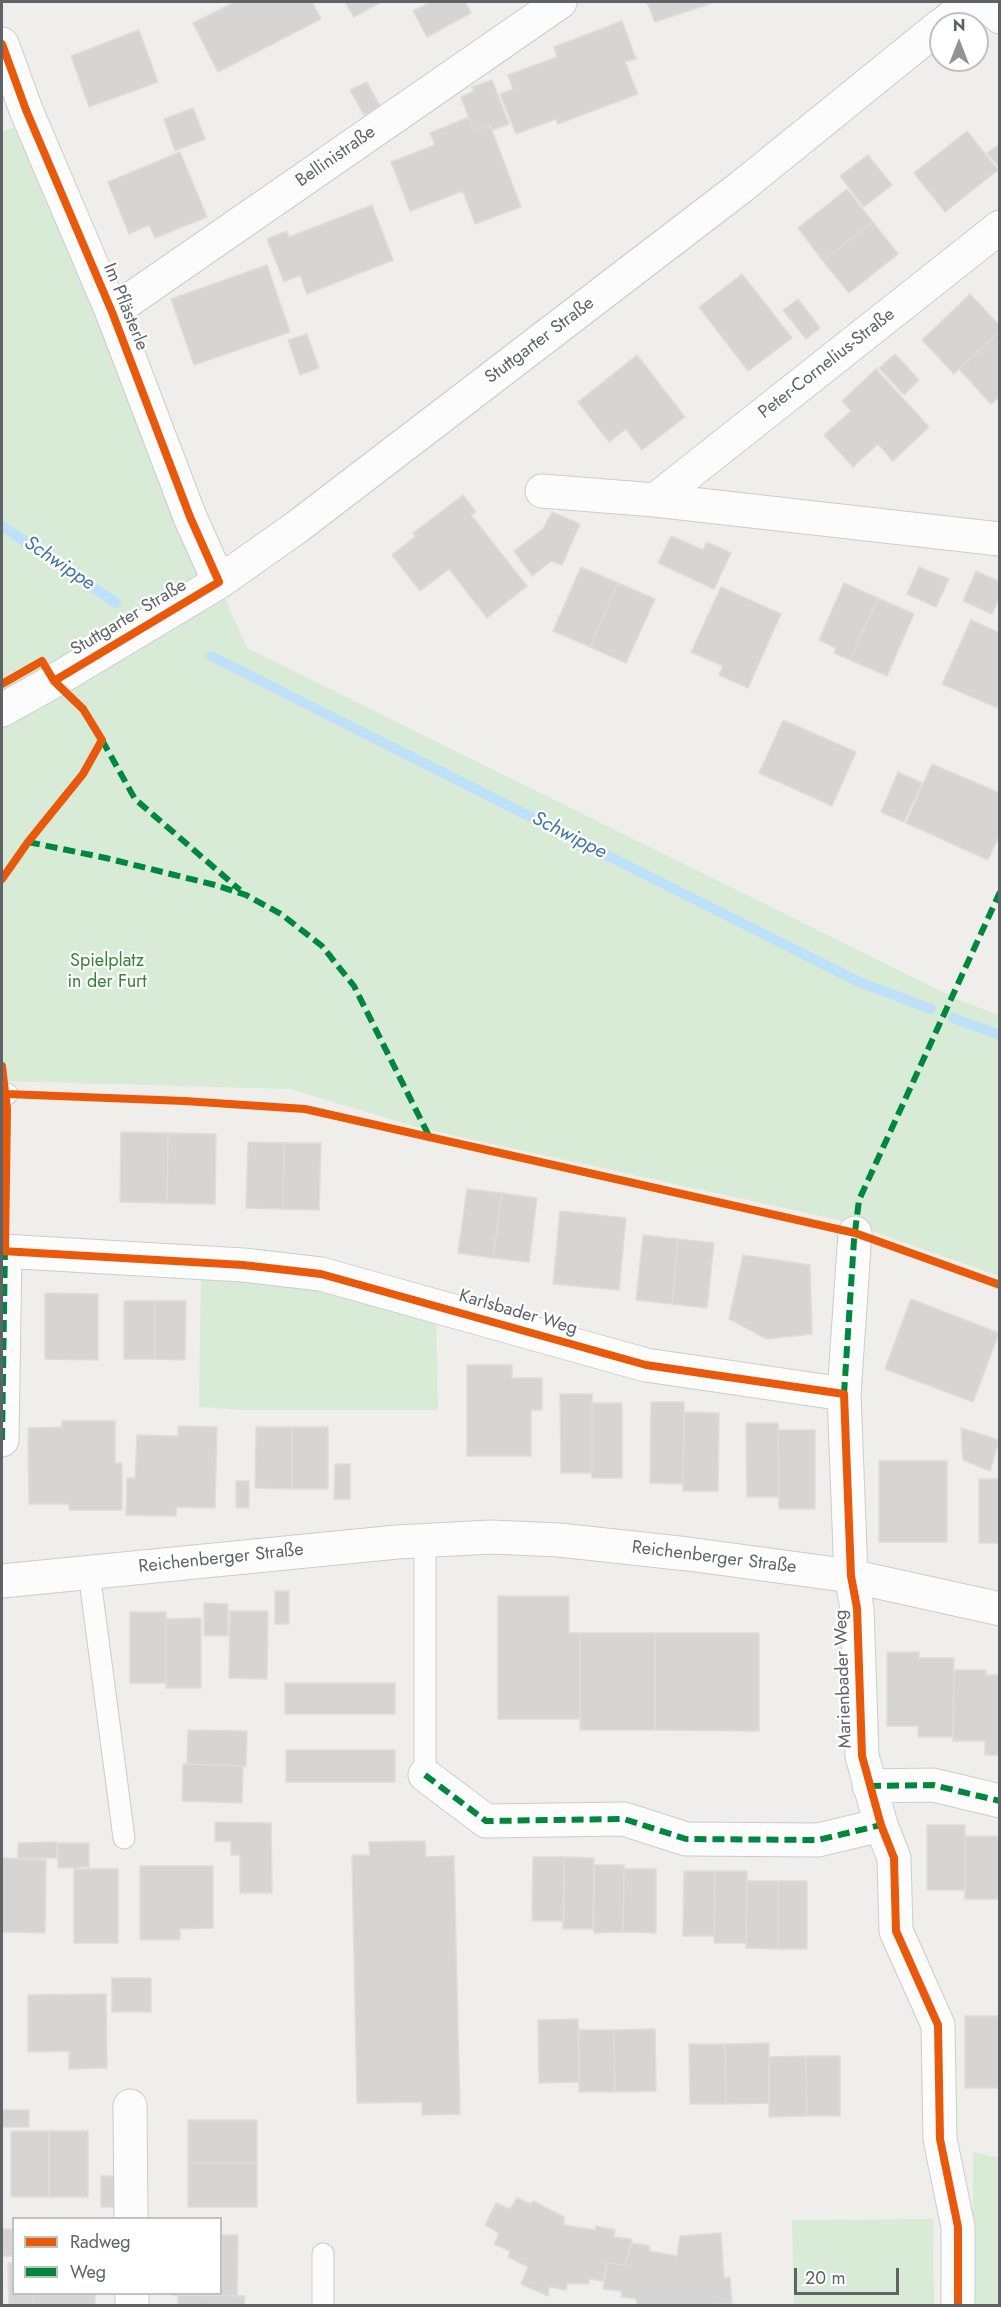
<!DOCTYPE html>
<html>
<head>
<meta charset="utf-8">
<style>
  body { margin:0 }
  #map { position:relative; width:1001px; height:2307px; overflow:hidden; background:#efeeea; font-family:Jost,sans-serif }
  canvas { display:block }
  .frame { position:absolute; inset:0; border:3px solid #5f6368; pointer-events:none }
  .legend { position:absolute; left:12px; top:2217px; width:210px; height:78px; box-sizing:border-box; background:#fff; border:2px solid #bfc1c3; margin:0; padding:8px 10px; list-style:none; font-size:18px; color:#5f6368 }
  .legend li { display:flex; align-items:center; gap:12px; height:30px }
  .legend b { width:30px; border:2px solid #bfc1c3 }
  .north { position:absolute; left:929px; top:12px; width:60px; height:60px; box-sizing:border-box; background:#fff; border:2px solid #bfc1c3; border-radius:50%; rotate:0deg; font-size:16px; font-weight:700; line-height:24px; text-align:center; color:#5f6368 }
  .north::after { content:''; display:block; margin:auto; width:21px; height:27px; background:#919496; clip-path:polygon(50% 0,100% 100%,50% 72%,0 100%) }
  .scale { position:absolute; left:794px; top:2268px; width:105px; height:27px; box-sizing:border-box; border:3px solid #5f6368; border-top:0; padding-left:8px; font-size:18px; line-height:21px; white-space:nowrap; color:#5f6368; -webkit-text-stroke:4px #fff; paint-order:stroke }
</style>
</head>
<body>
<div id="map">
<canvas width="1001" height="2307"></canvas>
<div class="frame"></div>
<ul class="legend">
<li><b style="height:8px;background:#e8590c"></b>Radweg</li>
<li><b style="height:8px;background:#00873e"></b>Weg</li>
</ul>
<div class="north">N</div>
<div class="scale">20 m</div>
</div>
<script>
const g = document.querySelector('canvas').getContext('2d');
g.lineJoin = 'round';
function fill(path, color) {
  g.fillStyle = color;
  g.fill(path, 'evenodd');
}
function shape(rows) {
  const path = new Path2D();
  for (const r of rows) {
    path.moveTo(r[0], r[1]);
    for (let i = 2; i < r.length; i += 2) path.lineTo(r[i], r[i + 1]);
  }
  return path;
}
function trace(path, color, width, dash) {
  g.strokeStyle = color;
  g.lineWidth = width;
  g.lineCap = dash ? 'butt' : 'round';
  g.setLineDash(dash || []);
  g.stroke(path);
}
function label(font, color, halo, rows, align = 'center') {
  g.font = font + ' Jost,sans-serif';
  g.lineWidth = 4.5;
  g.setLineDash([]);
  g.textBaseline = 'middle';
  g.strokeStyle = halo;
  g.fillStyle = color;
  for (const [text, x, y, turn = 0] of rows) {
    g.save();
    g.translate(x, y);
    g.rotate((+turn || 0) * Math.PI / 180);
    g.textAlign = isNaN(turn) ? turn : align;
    if (halo) g.strokeText(text, 0, 0);
    g.fillText(text, 0, 0);
    g.restore();
  }
}
const green = shape([
  [15,127,247,648,961,1001,999,1015,999,1276,843,1221,420,1128,290,1089,2,1081,2,132],
  [201,1273,281,1279,436,1316,438,1410,245,1410,199,1407],
  [973,2152,999,2158,1000,2305,973,2306],
  [933,2219,934,2305,794,2305,792,2220]
]);
const stream = shape([
  [2,526,116,603],
  [211,656,859,982,931,1009],
  [953,1018,1000,1035]
]);
const building = shape([
  [235,2,312,2,321,19,218,72,193,23,235,2],
  [345,2,381,2,354,17,345,2],
  [431,2,465,2,471,13,427,37,413,11,431,2],
  [647,2,715,2,655,22,647,2],
  [622,21,636,59,625,62,638,94,558,124,556,119,516,134,500,94,513,89,508,75,557,57,554,47,622,21],
  [139,30,158,82,89,107,71,56,139,30],
  [492,80,509,124,492,130,490,125,474,131,461,97,474,91,472,87,492,80],
  [367,82,380,106,364,115,350,90,367,82],
  [193,108,205,139,175,151,164,119,193,108],
  [469,117,474,131,490,125,521,207,475,224,463,191,410,211,391,162,435,145,430,133,469,117],
  [967,131,998,170,945,212,914,173,967,131],
  [1000,144,1000,168,987,153,1000,144],
  [180,152,207,217,155,238,149,225,129,234,108,182,180,152],
  [868,155,892,185,864,207,840,176,868,155],
  [847,189,873,222,823,261,798,228,847,189],
  [372,205,393,260,307,294,300,275,284,282,267,239,287,231,289,237,372,205],
  [873,222,898,254,849,293,823,261,873,222],
  [267,265,290,332,194,365,171,299,267,265],
  [742,274,792,338,748,371,699,307,742,274],
  [970,294,1000,326,1000,331,954,374,922,340,970,294],
  [798,299,820,328,806,339,783,310,798,299],
  [1000,331,1000,396,991,404,959,369,1000,331],
  [307,334,319,368,300,375,288,340,307,334],
  [895,354,919,380,904,395,879,368,895,354],
  [637,355,685,417,642,450,626,429,609,442,578,402,637,355],
  [876,369,929,427,893,461,878,444,853,467,824,435,851,411,842,401,876,369],
  [463,495,476,512,471,515,527,586,487,618,449,569,420,591,392,555,416,536,413,533,463,495],
  [552,512,580,524,562,565,551,561,532,576,514,551,543,529,552,512],
  [671,536,703,550,707,542,731,553,714,589,658,563,671,536],
  [581,567,618,583,590,647,553,631,581,567],
  [919,567,949,579,936,607,907,594,919,567],
  [976,571,1000,582,1000,596,992,614,963,601,976,571],
  [618,583,655,599,626,663,590,647,618,583],
  [844,583,878,598,850,660,834,653,836,648,819,640,844,583],
  [721,587,781,614,748,688,719,675,723,666,691,652,721,587],
  [878,598,914,614,887,676,850,660,878,598],
  [971,620,1000,633,1000,709,942,684,971,620],
  [783,720,856,752,832,806,759,773,783,720],
  [932,764,1000,793,1000,834,988,860,906,823,932,764],
  [898,772,922,783,904,822,881,812,898,772],
  [121,1132,168,1133,167,1203,120,1202,121,1132],
  [168,1133,216,1134,215,1204,167,1203,168,1133],
  [248,1142,284,1143,283,1209,246,1208,248,1142],
  [284,1143,321,1143,319,1210,283,1209,284,1143],
  [467,1189,502,1193,493,1258,458,1253,467,1189],
  [502,1193,537,1198,529,1262,493,1258,502,1193],
  [560,1211,626,1218,619,1290,553,1284,560,1211],
  [643,1235,678,1239,672,1304,636,1300,643,1235],
  [678,1239,714,1243,707,1308,672,1304,678,1239],
  [743,1255,810,1265,812,1334,767,1339,729,1319,743,1255],
  [45,1293,98,1294,98,1360,45,1359,45,1293],
  [911,1299,999,1333,973,1402,885,1369,911,1299],
  [124,1301,155,1301,155,1359,124,1359,124,1301],
  [155,1301,186,1301,185,1360,155,1359,155,1301],
  [467,1365,512,1365,512,1378,542,1378,542,1410,531,1410,531,1456,467,1456,467,1365],
  [560,1394,592,1394,592,1473,561,1473,560,1394],
  [651,1402,684,1402,683,1484,650,1483,651,1402],
  [592,1403,622,1403,622,1478,592,1478,592,1403],
  [684,1412,719,1413,718,1491,683,1491,684,1412],
  [62,1421,115,1421,115,1463,122,1463,122,1510,69,1510,69,1504,29,1504,28,1428,62,1427,62,1421],
  [746,1423,778,1423,779,1497,747,1497,746,1423],
  [178,1426,217,1427,215,1508,176,1507,176,1516,126,1515,127,1478,135,1478,137,1435,178,1436,178,1426],
  [256,1427,292,1427,292,1489,255,1488,256,1427],
  [292,1427,328,1427,328,1489,292,1489,292,1427],
  [961,1428,999,1440,990,1471,963,1460,961,1428],
  [778,1430,815,1430,815,1509,779,1509,778,1430],
  [879,1461,947,1461,947,1542,879,1542,879,1461],
  [335,1464,350,1464,350,1499,334,1499,335,1464],
  [979,1479,1000,1479,1000,1543,979,1543,979,1479],
  [236,1481,249,1481,249,1508,236,1508,236,1481],
  [275,1591,289,1591,289,1624,275,1624,275,1591],
  [498,1596,569,1596,569,1633,580,1633,580,1719,498,1719,498,1596],
  [204,1603,228,1604,228,1636,204,1636,204,1603],
  [230,1611,268,1611,267,1679,229,1678,230,1611],
  [130,1612,166,1612,166,1683,130,1683,130,1612],
  [201,1618,201,1688,166,1688,166,1619,201,1618],
  [580,1633,655,1633,655,1730,580,1730,580,1633],
  [655,1633,759,1633,759,1731,655,1730,655,1633],
  [887,1652,919,1652,919,1658,954,1658,953,1737,918,1737,918,1726,887,1726,887,1652],
  [954,1670,986,1670,986,1675,1000,1675,1000,1755,985,1755,985,1741,953,1741,954,1670],
  [285,1683,395,1683,395,1714,285,1714,285,1683],
  [188,1730,247,1731,246,1766,187,1764,188,1730],
  [286,1750,395,1750,395,1782,286,1782,286,1750],
  [183,1764,243,1766,242,1803,182,1801,183,1764],
  [215,1822,271,1823,272,1893,240,1893,240,1855,231,1855,231,1841,215,1842,215,1822],
  [927,1825,965,1825,965,1890,927,1890,927,1825],
  [965,1836,1000,1836,1000,1899,965,1899,965,1836],
  [425,1841,426,1857,454,1856,460,2114,422,2115,422,2102,357,2103,352,1855,370,1855,369,1842,425,1841],
  [57,1842,57,1858,18,1858,18,1843,57,1842],
  [58,1843,89,1843,89,1867,58,1868,58,1843],
  [533,1857,564,1857,564,1921,532,1921,533,1857],
  [564,1857,594,1858,593,1929,563,1929,564,1857],
  [2,1858,46,1860,45,1933,2,1932,2,1858],
  [594,1865,624,1865,623,1932,594,1933,594,1865],
  [140,1866,213,1866,213,1928,180,1929,180,1940,140,1940,140,1866],
  [74,1869,118,1869,118,1943,74,1943,74,1869],
  [624,1869,656,1869,656,1933,623,1932,624,1869],
  [684,1871,715,1871,714,1936,683,1936,684,1871],
  [715,1871,747,1871,746,1943,714,1943,715,1871],
  [747,1881,778,1881,778,1949,746,1948,747,1881],
  [778,1881,807,1881,807,1949,778,1949,778,1881],
  [112,1978,151,1978,151,2012,112,2012,112,1978],
  [106,1994,107,2068,69,2069,69,2051,28,2052,28,1995,106,1994],
  [965,2016,1000,2016,1000,2088,965,2088,965,2016],
  [578,2019,579,2082,539,2083,538,2020,578,2019],
  [655,2029,656,2091,615,2092,614,2030,655,2029],
  [579,2030,614,2030,615,2092,579,2092,579,2030],
  [769,2043,769,2103,726,2104,725,2044,769,2043],
  [689,2044,725,2044,726,2104,690,2104,689,2044],
  [806,2056,840,2056,840,2116,807,2116,806,2056],
  [806,2056,807,2116,769,2117,769,2057,806,2056],
  [2,2110,29,2110,29,2127,2,2127,2,2110],
  [188,2120,257,2120,257,2163,188,2163,188,2120],
  [11,2131,49,2131,49,2197,11,2197,11,2131],
  [49,2131,88,2131,88,2197,49,2197,49,2131],
  [188,2163,257,2163,257,2207,188,2207,188,2163],
  [101,2176,115,2176,115,2207,101,2207,101,2176],
  [517,2198,531,2204,533,2201,564,2217,564,2225,595,2230,596,2226,615,2230,614,2237,632,2239,625,2265,607,2263,603,2281,589,2279,589,2284,567,2284,566,2290,549,2287,548,2296,521,2284,528,2267,508,2257,510,2251,494,2244,499,2233,485,2225,496,2203,510,2209,517,2198],
  [2,2229,14,2229,14,2256,2,2256,2,2229],
  [721,2233,724,2278,730,2277,732,2303,697,2306,637,2306,636,2299,621,2297,622,2291,603,2289,607,2263,625,2265,632,2243,649,2246,650,2251,677,2256,680,2236,721,2233],
  [220,2235,238,2235,237,2296,172,2295,172,2294,220,2294,220,2235],
  [8,2263,14,2263,14,2294,33,2294,34,2306,9,2306,8,2263],
  [33,2294,95,2294,95,2306,34,2306,33,2294],
  [178,2295,245,2296,244,2306,178,2306,178,2295]
]);
const service = shape([
  [2,1094,7,1094],
  [425,1540,425,1775],
  [89,1572,124,1838],
  [323,2306,323,2254]
]);
const minor = shape([
  [983,2,1000,17],
  [2,44,26,110,112,312,190,517,219,582],
  [112,312,560,2],
  [542,491,655,500,1000,227],
  [655,500,1000,539],
  [2,1251,243,1265,321,1274,646,1365,844,1394,851,1576,857,1608,862,1756,881,1825,894,1858,896,1931,938,2025,940,2139,958,2227,958,2306],
  [844,1394,855,1233],
  [2,1440,5,1251],
  [2,1581,397,1542,491,1537,559,1540,688,1554,851,1576,1000,1609],
  [425,1775,486,1821,624,1819,686,1839,818,1840,881,1825],
  [869,1786,933,1785,1000,1801],
  [130,2106,131,2218],
  [132,2294,132,2306]
]);
const secondary = shape([
  [943,24,971,2],
  [2,710,54,681,219,582,297,527,741,187,941,25]
]);
const quiet = shape([
  [102,740,135,799,240,890],
  [28,842,106,858,215,885,246,895,281,914,322,946,354,986,430,1138],
  [844,1394,854,1240,859,1200,1000,892],
  [2,1440,5,1248],
  [425,1775,486,1821,624,1819,686,1839,818,1840,881,1825],
  [869,1786,933,1785,1000,1801]
]);
const cycleway = shape([
  [2,44,26,110,112,312,190,517,219,582,54,681],
  [2,684,42,661,54,681,83,709,102,740,83,774,28,842,2,879],
  [2,1066,7,1109,5,1251],
  [2,1090,7,1094,184,1101,305,1109,855,1233,1000,1285],
  [2,1251,243,1265,321,1274,646,1365,844,1394,851,1576,857,1608,862,1756,881,1825,894,1858,896,1931,938,2025,940,2139,958,2227,958,2306]
]);
const streetNames = [
  ["Bellinistraße",336,157,-35],
  ["Im Pflästerle",125,307,68],
  ["Stuttgarter Straße",540,341,-37],
  ["Peter-Cornelius-Straße",827,364,-38],
  ["Stuttgarter Straße",129,618,-31],
  ["Karlsbader Weg",518,1313,16],
  ["Reichenberger Straße",714,1558,7],
  ["Reichenberger Straße",221,1559,-6],
  ["Marienbader Weg",844,1679,-92]
];
const parkNames = [
  ["Spielplatz",107,962],
  ["in der Furt",107,983]
];
const waterNames = [
  ["Schwippe",59,564,34],
  ["Schwippe",569,836,27]
];
fill(green, '#d8ebd6');
trace(stream, '#bfe0f9', 10);
fill(building, '#d6d5d3');
trace(building, '#deddd9', 1.5);
trace(service, '#cbcccc', 23);
trace(minor, '#cbcccc', 35);
trace(secondary, '#cacacb', 35);
trace(service, '#fdfcfc', 21);
trace(minor, '#fdfcfc', 33);
trace(secondary, '#fdfcfc', 33);
trace(quiet, '#00873e', 6, [12, 6]);
trace(cycleway, '#e8590c', 8);
label('18px', '#5f6368', '#fff', streetNames);
label('18px', '#348238', '#fff', parkNames);
label('italic 20px', '#4174aa', '#fff', waterNames);
</script>
</body>
</html>
